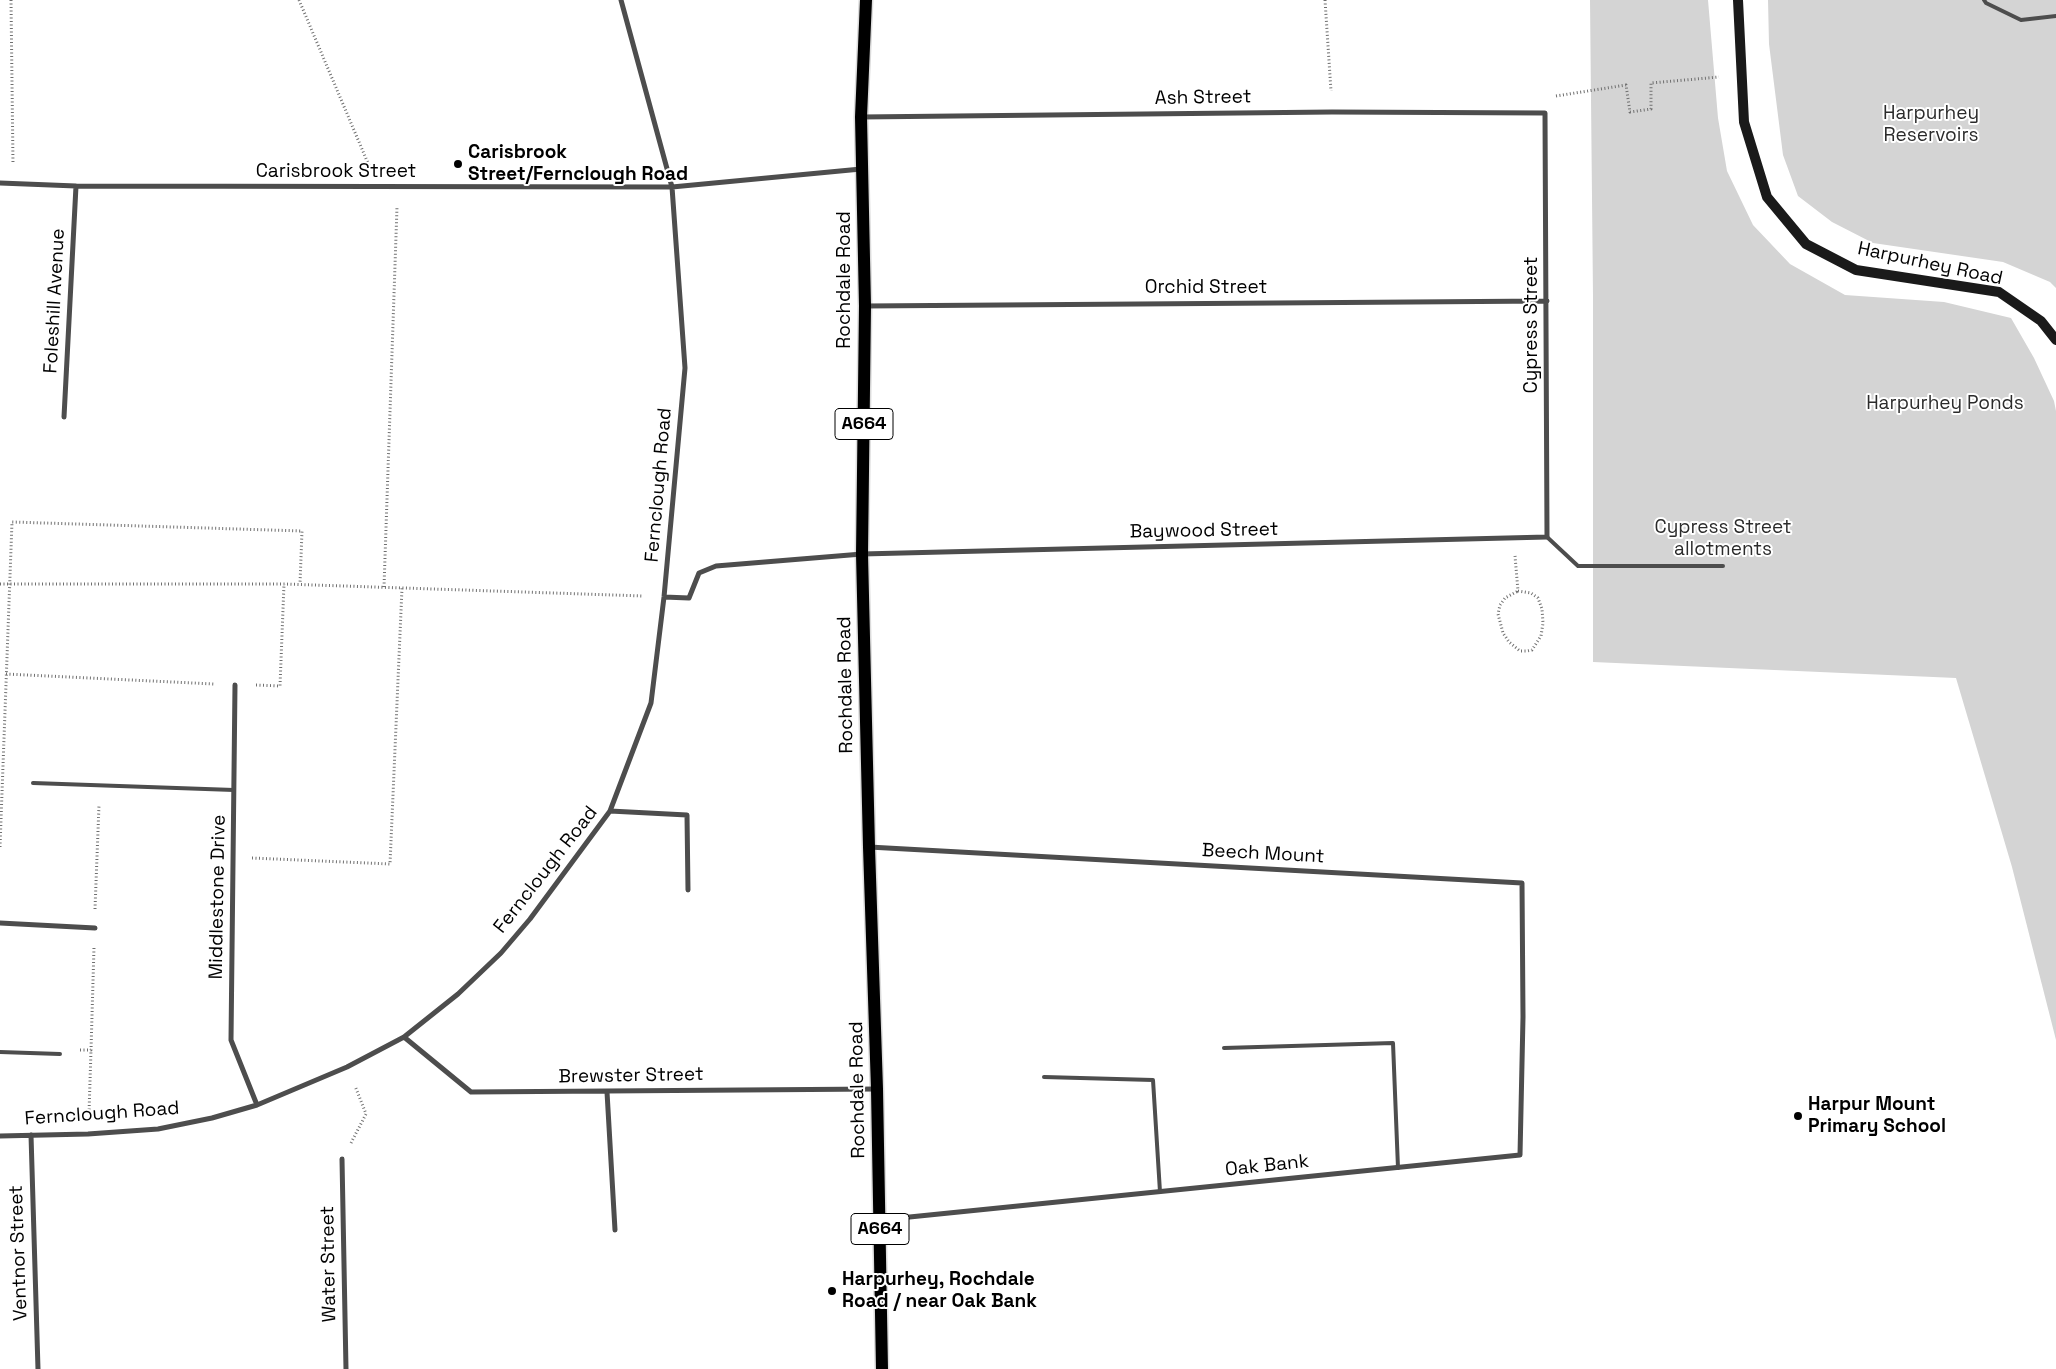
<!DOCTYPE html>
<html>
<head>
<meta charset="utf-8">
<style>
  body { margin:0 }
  canvas { display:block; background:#fff }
</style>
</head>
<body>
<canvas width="2056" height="1369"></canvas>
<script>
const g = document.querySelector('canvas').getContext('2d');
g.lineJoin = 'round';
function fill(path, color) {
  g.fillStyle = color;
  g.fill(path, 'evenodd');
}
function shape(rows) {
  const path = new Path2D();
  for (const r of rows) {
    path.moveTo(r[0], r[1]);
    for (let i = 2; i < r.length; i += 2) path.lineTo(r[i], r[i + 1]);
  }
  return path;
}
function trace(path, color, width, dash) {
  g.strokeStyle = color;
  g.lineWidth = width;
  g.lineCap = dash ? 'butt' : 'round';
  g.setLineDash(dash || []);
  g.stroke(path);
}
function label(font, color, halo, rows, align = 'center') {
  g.font = font + ' "Space Grotesk",sans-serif';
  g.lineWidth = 4;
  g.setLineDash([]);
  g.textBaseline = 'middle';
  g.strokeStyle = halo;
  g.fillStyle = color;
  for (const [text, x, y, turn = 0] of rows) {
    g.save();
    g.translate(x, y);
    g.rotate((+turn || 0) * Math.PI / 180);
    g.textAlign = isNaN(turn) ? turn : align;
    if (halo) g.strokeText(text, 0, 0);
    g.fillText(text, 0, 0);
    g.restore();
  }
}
const green = shape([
  [1590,0,1708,0,1718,118,1727,171,1753,225,1790,264,1845,295,1944,302,2011,318,2034,358,2054,401,2056,411,2056,1040,2012,867,1956,678,1593,662,1593,296],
  [1768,0,2056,0,2056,288,2050,282,2003,262,1873,243,1832,222,1798,196,1783,155,1769,44]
]);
const path = shape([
  [11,0,13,164],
  [299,0,370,168],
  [1325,0,1331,91],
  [1556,96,1626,85,1630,112,1651,109,1651,83,1719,77],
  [1515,556,1518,591,1531,593,1538,598,1542,609,1543,623,1541,636,1532,650,1527,651,1520,651,1509,642,1503,633,1498,614,1500,605,1505,598,1518,591],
  [0,584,284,584,643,596],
  [384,587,397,207],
  [6,674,214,684],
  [256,685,280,686,284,584],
  [0,847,12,522,302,531,300,584],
  [252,858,390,864,402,588],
  [95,909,99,805],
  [80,1050,91,1050,94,947],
  [89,1113,91,1050],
  [351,1143,366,1114,355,1086]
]);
const lane = shape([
  [1984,0,1986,3,2021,20,2056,16],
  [1547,537,1578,566,1723,566],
  [33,783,234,790],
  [1224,1048,1393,1043,1398,1168],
  [0,1052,60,1054],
  [1044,1077,1153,1080,1160,1192]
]);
const street = shape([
  [0,183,76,186,672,187,861,169],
  [865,306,1547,301],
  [64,417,76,186],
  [664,597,689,598,699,573,716,566,862,554,1547,537,1545,113,1332,112,861,117],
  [235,685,231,1040,257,1105],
  [610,811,687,815,688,890],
  [869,847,1522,883,1523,1017,1520,1155,880,1220],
  [0,923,95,928],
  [404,1037,471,1092,877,1089],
  [607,1092,615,1230],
  [31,1135,38,1369],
  [0,1136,88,1134,158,1129,212,1118,257,1105,347,1067,404,1037,458,994,501,953,530,919,610,811,651,703,664,597,685,368,672,187,621,0],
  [342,1159,346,1369]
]);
const secondary = shape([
  [1738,0,1744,122,1767,197,1806,244,1856,270,1999,292,2041,321,2056,340]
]);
const primary = shape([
  [866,0,861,117,865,306,862,554,869,847,877,1089,882,1369]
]);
const markers = [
  [458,164,5,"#000"],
  [1798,1116,5,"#000"],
  [832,1291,5,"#000"]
];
const shields = [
  [864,424,58],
  [880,1229,58]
];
const shieldNames = [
  ["A664",864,424],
  ["A664",880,1229]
];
const streetNames = [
  ["Ash Street",1203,98,-1],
  ["Carisbrook Street",336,172],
  ["Harpurhey Road",1930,264,12],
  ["Rochdale Road",845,280,-90],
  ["Orchid Street",1206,288],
  ["Foleshill Avenue",55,301,-87],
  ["Cypress Street",1532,325,-90],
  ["Fernclough Road",659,485,-85],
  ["Baywood Street",1204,531,-1],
  ["Rochdale Road",846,685,-91],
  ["Beech Mount",1263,854,3],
  ["Fernclough Road",546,870,-52],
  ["Middlestone Drive",218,897,-89],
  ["Brewster Street",631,1076,-1],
  ["Rochdale Road",858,1090,-91],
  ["Fernclough Road",102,1114,-4],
  ["Oak Bank",1267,1166,-6],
  ["Ventnor Street",19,1253,-92],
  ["Water Street",329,1264,-91]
];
const parkNames = [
  ["Harpurhey",1931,114],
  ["Reservoirs",1931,136],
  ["Harpurhey Ponds",1945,404],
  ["Cypress Street",1723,528],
  ["allotments",1723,550]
];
const poiNames = [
  ["Carisbrook",468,153],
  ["Street/Fernclough Road",468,175],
  ["Harpur Mount",1808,1105],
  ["Primary School",1808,1127],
  ["Harpurhey, Rochdale",842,1280],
  ["Road / near Oak Bank",842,1302]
];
fill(green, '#d4d4d4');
trace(primary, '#dbdbdb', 15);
trace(path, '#6f6f6f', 3, [1, 2.5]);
trace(lane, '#4d4d4d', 4);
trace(street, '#4d4d4d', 5);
trace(secondary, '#1a1a1a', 10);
trace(primary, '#000', 12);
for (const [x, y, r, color] of markers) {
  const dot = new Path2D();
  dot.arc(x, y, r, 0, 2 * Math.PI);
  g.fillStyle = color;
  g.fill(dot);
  trace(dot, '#fff', 2);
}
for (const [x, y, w] of shields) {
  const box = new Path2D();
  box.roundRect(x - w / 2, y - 15.5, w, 31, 4);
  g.fillStyle = '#fff';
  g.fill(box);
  trace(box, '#000', 1);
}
label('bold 18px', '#000', null, shieldNames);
label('19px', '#000', '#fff', streetNames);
label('19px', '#2b2b2b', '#fff', parkNames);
label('bold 19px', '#000', '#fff', poiNames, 'left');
</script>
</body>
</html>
